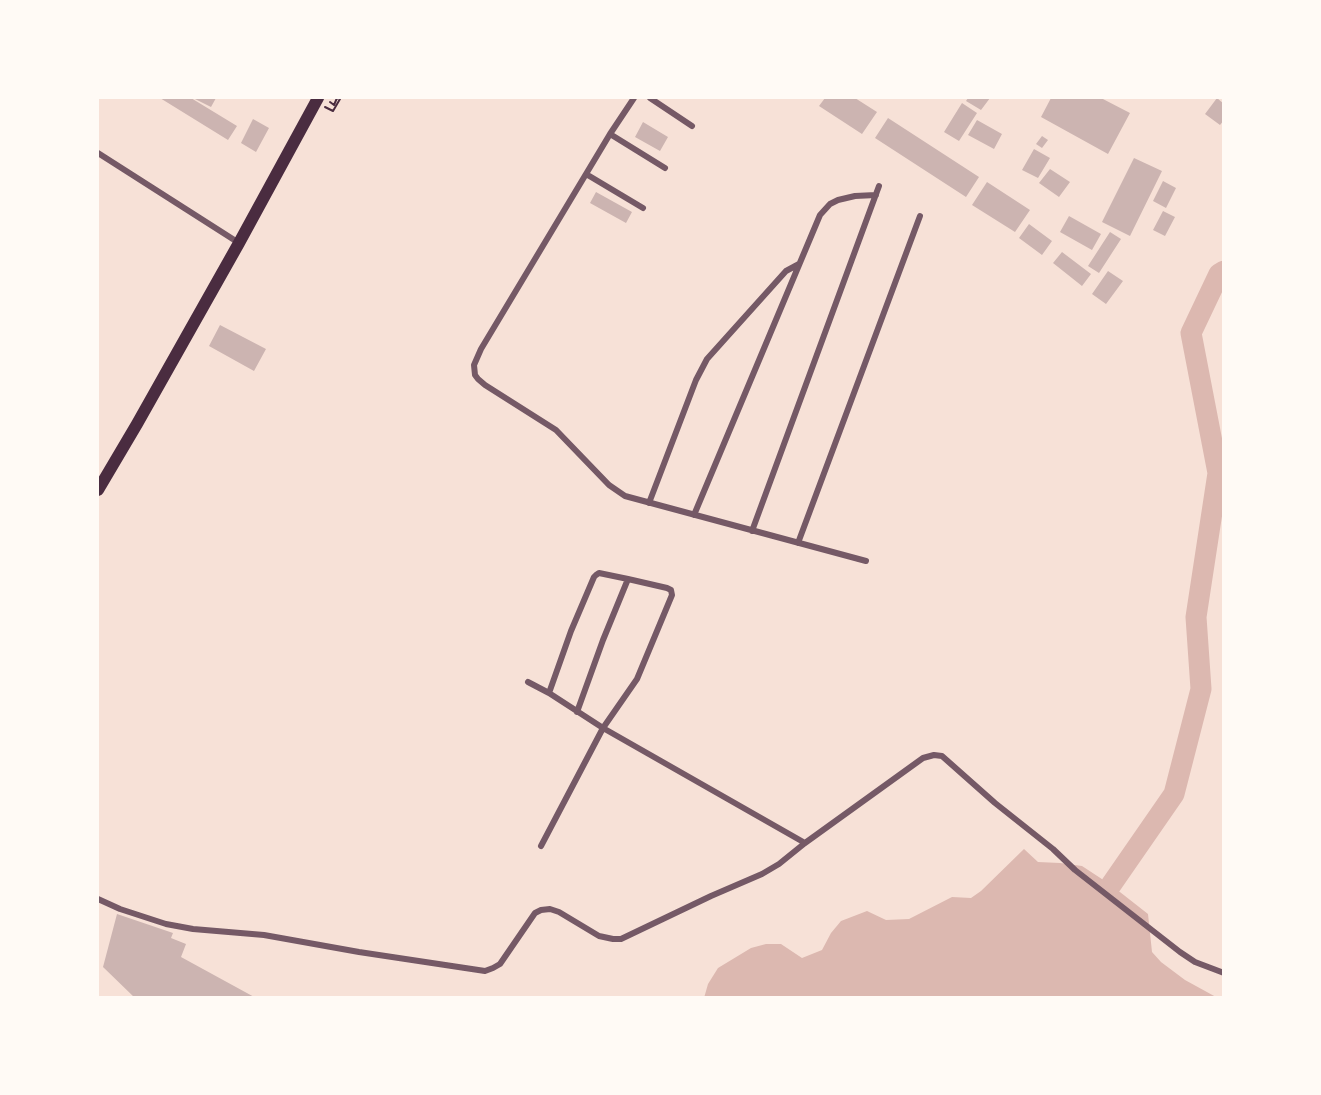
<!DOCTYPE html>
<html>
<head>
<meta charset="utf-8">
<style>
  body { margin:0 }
  #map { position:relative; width:1321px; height:1095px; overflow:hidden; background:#f7e1d7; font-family:"Sofia Sans Condensed",sans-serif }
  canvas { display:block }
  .frame { position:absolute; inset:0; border:99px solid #fffaf5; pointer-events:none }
</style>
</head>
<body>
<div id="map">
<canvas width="1321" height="1095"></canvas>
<div class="frame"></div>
</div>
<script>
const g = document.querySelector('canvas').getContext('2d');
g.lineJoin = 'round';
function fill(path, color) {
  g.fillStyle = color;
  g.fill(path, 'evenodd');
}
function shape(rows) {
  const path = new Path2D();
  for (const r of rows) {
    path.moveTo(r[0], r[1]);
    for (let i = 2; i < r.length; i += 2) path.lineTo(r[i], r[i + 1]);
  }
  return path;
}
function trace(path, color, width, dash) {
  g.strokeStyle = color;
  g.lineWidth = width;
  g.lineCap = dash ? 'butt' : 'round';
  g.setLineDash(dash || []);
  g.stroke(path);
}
const water = shape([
  [1024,849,1038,862,1060,863,1082,866,1111,885,1148,914,1152,952,1161,962,1185,980,1216,997,704,998,708,984,718,968,751,948,766,944,781,944,802,958,822,950,831,933,841,921,867,911,886,920,909,919,952,897,971,898,981,891]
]);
const river = shape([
  [1111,885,1174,794,1201,689,1196,617,1218,473,1191,333,1219,274,1224,271]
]);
const building = shape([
  [160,98,191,98,237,126,228,140],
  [193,98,216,98,211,107],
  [825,98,855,98,877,112,862,134,819,106],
  [968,98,990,98,981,110,966,101],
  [1051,98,1101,98,1130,113,1108,154,1041,117],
  [1217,98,1224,104,1224,120,1220,125,1205,114],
  [962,103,977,113,959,141,944,132],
  [888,118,979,177,966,197,875,138],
  [253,119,269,128,256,152,241,143],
  [977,120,1002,134,994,149,968,135],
  [643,122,668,137,660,151,635,137],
  [1042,136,1048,140,1042,148,1036,144],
  [1034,149,1050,158,1038,178,1022,170],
  [1134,158,1162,171,1130,236,1102,222],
  [1050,169,1070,182,1059,197,1039,183],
  [1163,181,1176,188,1166,208,1153,201],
  [987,182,1030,210,1015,232,972,205],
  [596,192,632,212,626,223,590,203],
  [1163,211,1175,217,1165,236,1153,230],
  [1069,216,1101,234,1092,250,1060,232],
  [1029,224,1052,241,1042,255,1019,238],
  [1110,232,1121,239,1099,273,1088,266],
  [1062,252,1091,274,1082,286,1053,263],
  [1108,271,1123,281,1106,304,1092,294],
  [220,325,266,349,254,371,209,346],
  [117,914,173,933,171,938,186,944,181,957,256,998,135,998,103,967]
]);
const path = shape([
  [325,107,333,111,340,99,337,98,334,105,330,102]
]);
const minor = shape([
  [634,98,610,134,665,168],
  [650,98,692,126],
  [610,134,481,349,474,365,475,375,478,379,485,385,556,430,609,485,625,496,866,561],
  [98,153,239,243],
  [586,174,643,208],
  [649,503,696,380,707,359,786,271,799,264],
  [694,515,820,215,830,204,838,200,855,196,876,195],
  [752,531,879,186],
  [798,543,920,216],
  [528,682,549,693,603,728,805,843],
  [577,712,603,640,628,579],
  [541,846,603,728,637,679,672,595,671,590,667,588,628,579,599,573,596,575,594,577,571,631,549,693],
  [98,899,120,909,166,924,193,929,264,935,359,952,485,971,493,968,500,964,535,913,541,910,550,909,559,912,599,936,613,939,621,939,711,896,762,874,779,864,805,843,923,758,934,755,942,756,995,803,1053,849,1075,870,1180,952,1195,962,1224,973]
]);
const primary = shape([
  [98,490,137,424,239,243,318,98]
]);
fill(water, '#dcb8b0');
trace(river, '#dcb8b0', 21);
fill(building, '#ccb4b1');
trace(path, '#4a2c40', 2);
trace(minor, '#755966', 6);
trace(primary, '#4a2c40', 12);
</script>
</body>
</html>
